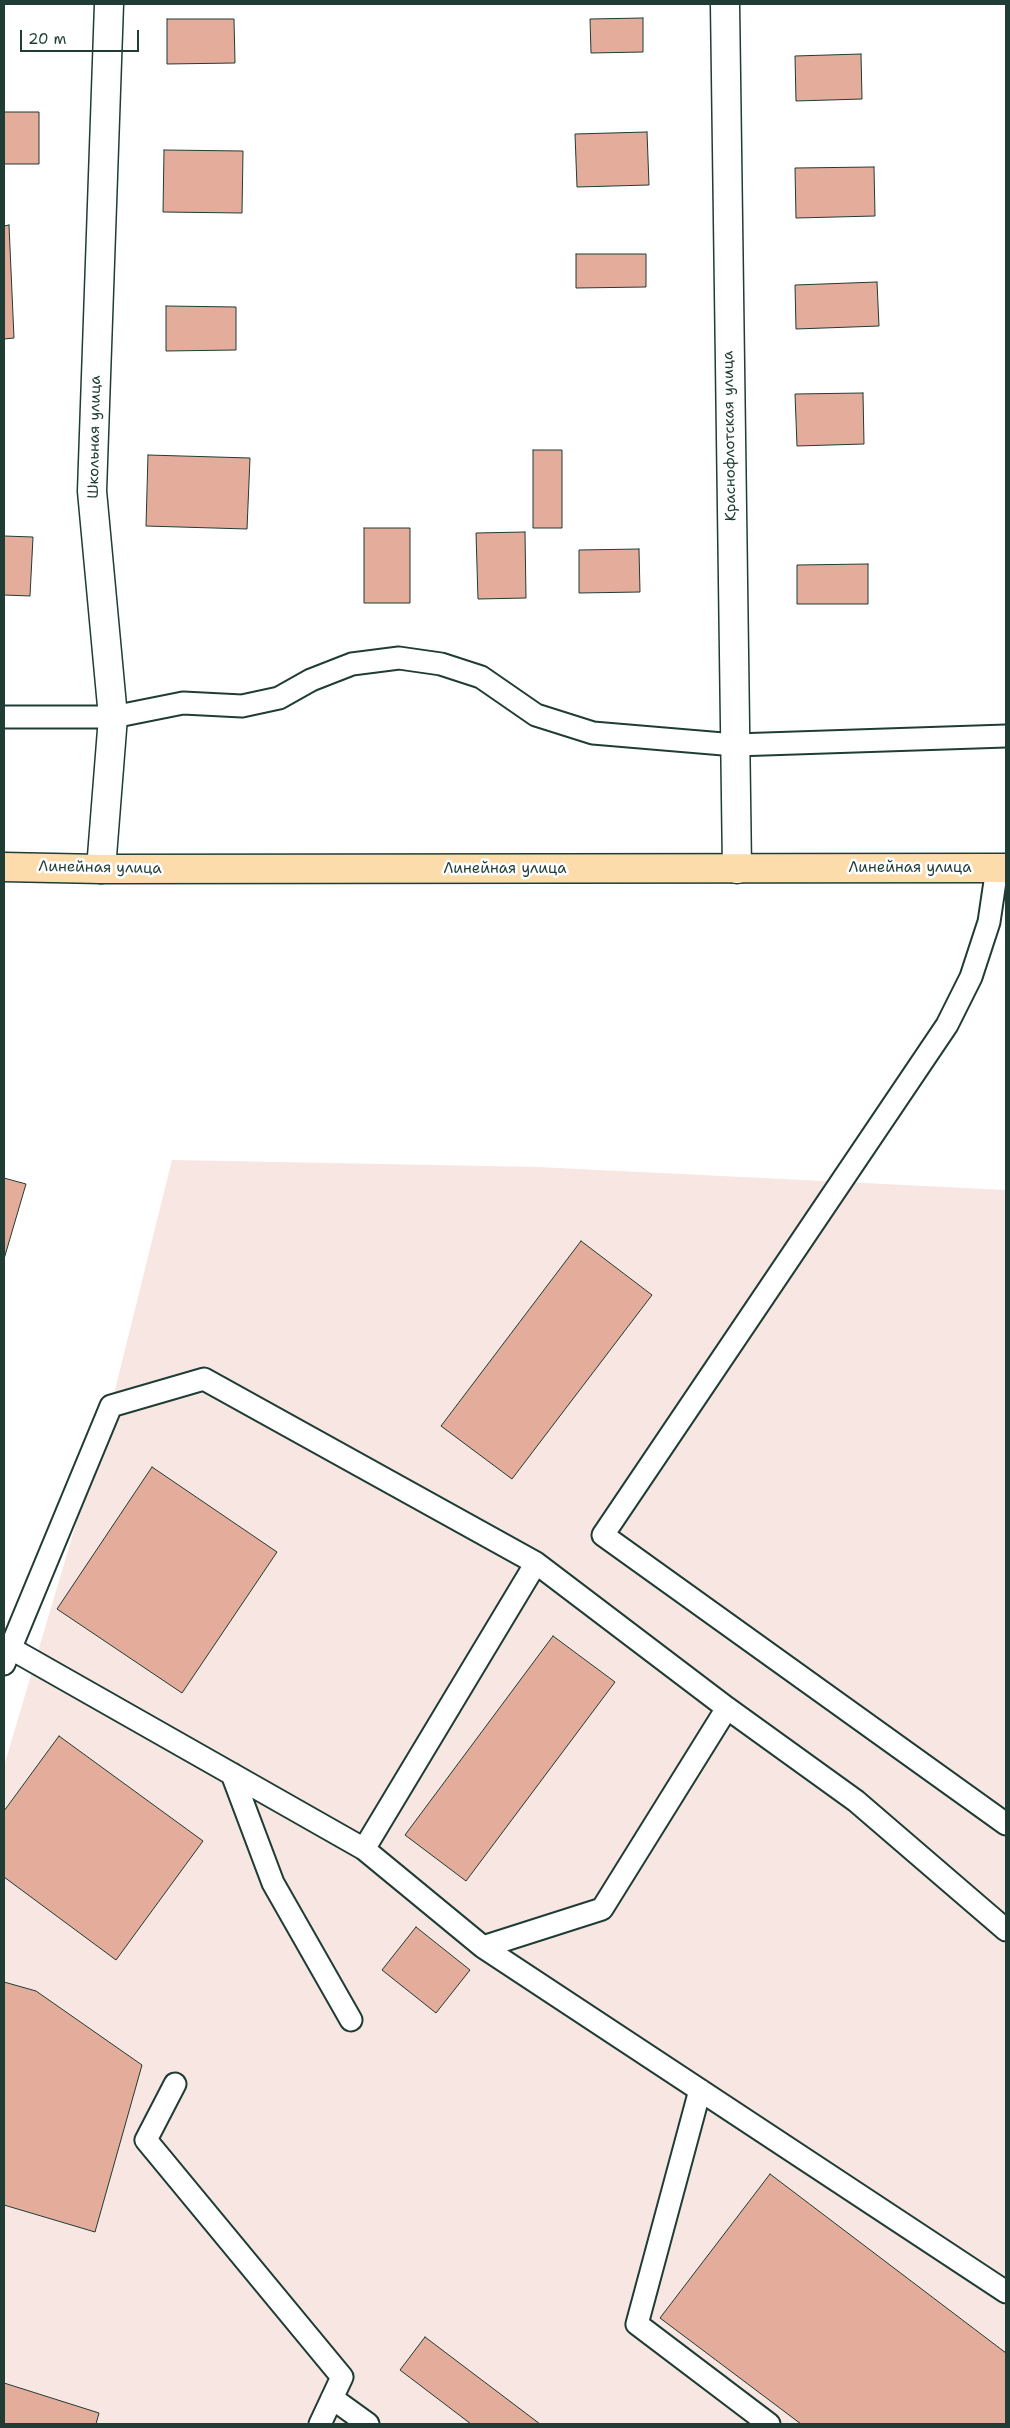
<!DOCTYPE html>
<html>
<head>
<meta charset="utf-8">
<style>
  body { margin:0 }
  #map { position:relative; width:1010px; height:2428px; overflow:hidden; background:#fff; font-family:"Shantell Sans",sans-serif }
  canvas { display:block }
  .frame { position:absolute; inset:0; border:5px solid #1f3d34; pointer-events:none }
  .scale { position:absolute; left:20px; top:30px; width:119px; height:22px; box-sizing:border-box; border:2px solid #1f3d34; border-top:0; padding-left:6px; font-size:15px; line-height:18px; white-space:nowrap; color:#1f3d34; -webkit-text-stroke:4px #fff; paint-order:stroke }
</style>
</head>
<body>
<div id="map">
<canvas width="1010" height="2428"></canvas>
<div class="frame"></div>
<div class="scale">20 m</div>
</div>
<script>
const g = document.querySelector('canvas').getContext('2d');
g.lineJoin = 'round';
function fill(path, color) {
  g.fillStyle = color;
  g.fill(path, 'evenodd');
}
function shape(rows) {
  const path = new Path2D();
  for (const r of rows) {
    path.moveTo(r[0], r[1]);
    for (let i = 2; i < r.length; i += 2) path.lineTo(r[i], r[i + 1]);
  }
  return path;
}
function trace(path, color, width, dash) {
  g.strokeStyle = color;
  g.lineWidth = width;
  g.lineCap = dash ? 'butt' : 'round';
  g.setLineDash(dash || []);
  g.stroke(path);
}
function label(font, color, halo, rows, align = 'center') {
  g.font = font + ' "Shantell Sans",sans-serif';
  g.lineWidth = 5;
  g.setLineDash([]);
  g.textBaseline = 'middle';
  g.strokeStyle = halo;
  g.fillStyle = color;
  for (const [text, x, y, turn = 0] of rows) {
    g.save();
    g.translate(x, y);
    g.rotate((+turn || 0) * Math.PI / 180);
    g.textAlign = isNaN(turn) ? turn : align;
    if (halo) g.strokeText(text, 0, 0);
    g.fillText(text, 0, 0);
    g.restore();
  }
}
const built = shape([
  [172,1160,538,1167,1006,1190,1006,2424,4,2424,4,1766,111,1406]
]);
const building = shape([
  [643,18,643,52,591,53,590,19,643,18],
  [167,19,234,19,235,63,167,64,167,19],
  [861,54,862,99,796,101,795,56,861,54],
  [4,112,39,112,39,164,4,164,4,112],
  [647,132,649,185,577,187,575,134,647,132],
  [164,150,243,151,242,213,163,212,164,150],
  [874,167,875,216,796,218,795,168,874,167],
  [9,225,14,338,4,339,4,226,9,225],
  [576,254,646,254,646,287,576,288,576,254],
  [877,282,879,326,796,329,795,285,877,282],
  [166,306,236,307,236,350,166,351,166,306],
  [863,393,864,444,797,446,795,394,863,393],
  [533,450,562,450,562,528,533,528,533,450],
  [148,455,250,458,247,529,146,526,148,455],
  [364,528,410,528,410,603,364,603,364,528],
  [525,532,526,598,478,599,476,533,525,532],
  [4,536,33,537,30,596,4,595,4,536],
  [639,549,640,592,579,593,579,550,639,549],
  [868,564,868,604,797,604,797,565,868,564],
  [4,1178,26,1184,4,1259,4,1178],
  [581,1241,652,1295,512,1479,441,1426,581,1241],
  [152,1467,277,1552,182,1693,57,1609,152,1467],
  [553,1636,615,1682,466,1881,405,1835,553,1636],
  [59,1736,203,1841,116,1960,4,1877,4,1811,59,1736],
  [416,1927,470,1970,436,2013,382,1970,416,1927],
  [4,1982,36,1991,142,2065,95,2232,4,2205,4,1982],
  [770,2174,1006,2353,1006,2424,801,2424,660,2318,770,2174],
  [425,2337,540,2424,471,2424,400,2370,425,2337],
  [4,2383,99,2413,96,2424,4,2424,4,2383]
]);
const service = shape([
  [4,717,113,717,183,703,242,706,279,698,311,680,352,664,399,658,441,664,481,677,536,715,593,733,735,745,1006,736],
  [997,868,989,922,971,977,947,1025,603,1535,1006,1824],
  [10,1648,364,1849,483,1947,602,1909,727,1708],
  [4,1664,111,1406,204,1379,536,1563,727,1708,856,1801,1006,1930],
  [232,1774,273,1883,351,2020],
  [364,1849,536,1563],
  [483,1947,1006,2292],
  [175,2084,146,2140,342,2377,320,2424],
  [700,2090,637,2324,769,2424],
  [332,2398,368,2424]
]);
const minor = shape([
  [725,4,737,869],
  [101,869,113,717,92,491,109,4]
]);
const primary = shape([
  [4,867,101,869,1006,868]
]);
const streetNames = [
  ["Краснофлотская улица",730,436,-91],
  ["Школьная улица",95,437,-89],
  ["Линейная улица",100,868,1],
  ["Линейная улица",910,868],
  ["Линейная улица",505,869]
];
fill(built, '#f7e6e1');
fill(building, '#e3ac9b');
trace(building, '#1f3d34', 1);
trace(service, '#1f3d34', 25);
trace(minor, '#1f3d34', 31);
trace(primary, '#1f3d34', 31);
trace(service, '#fff', 21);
trace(minor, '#fff', 28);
trace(primary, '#fddcac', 28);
label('15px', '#1f3d34', '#fff', streetNames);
</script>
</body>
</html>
